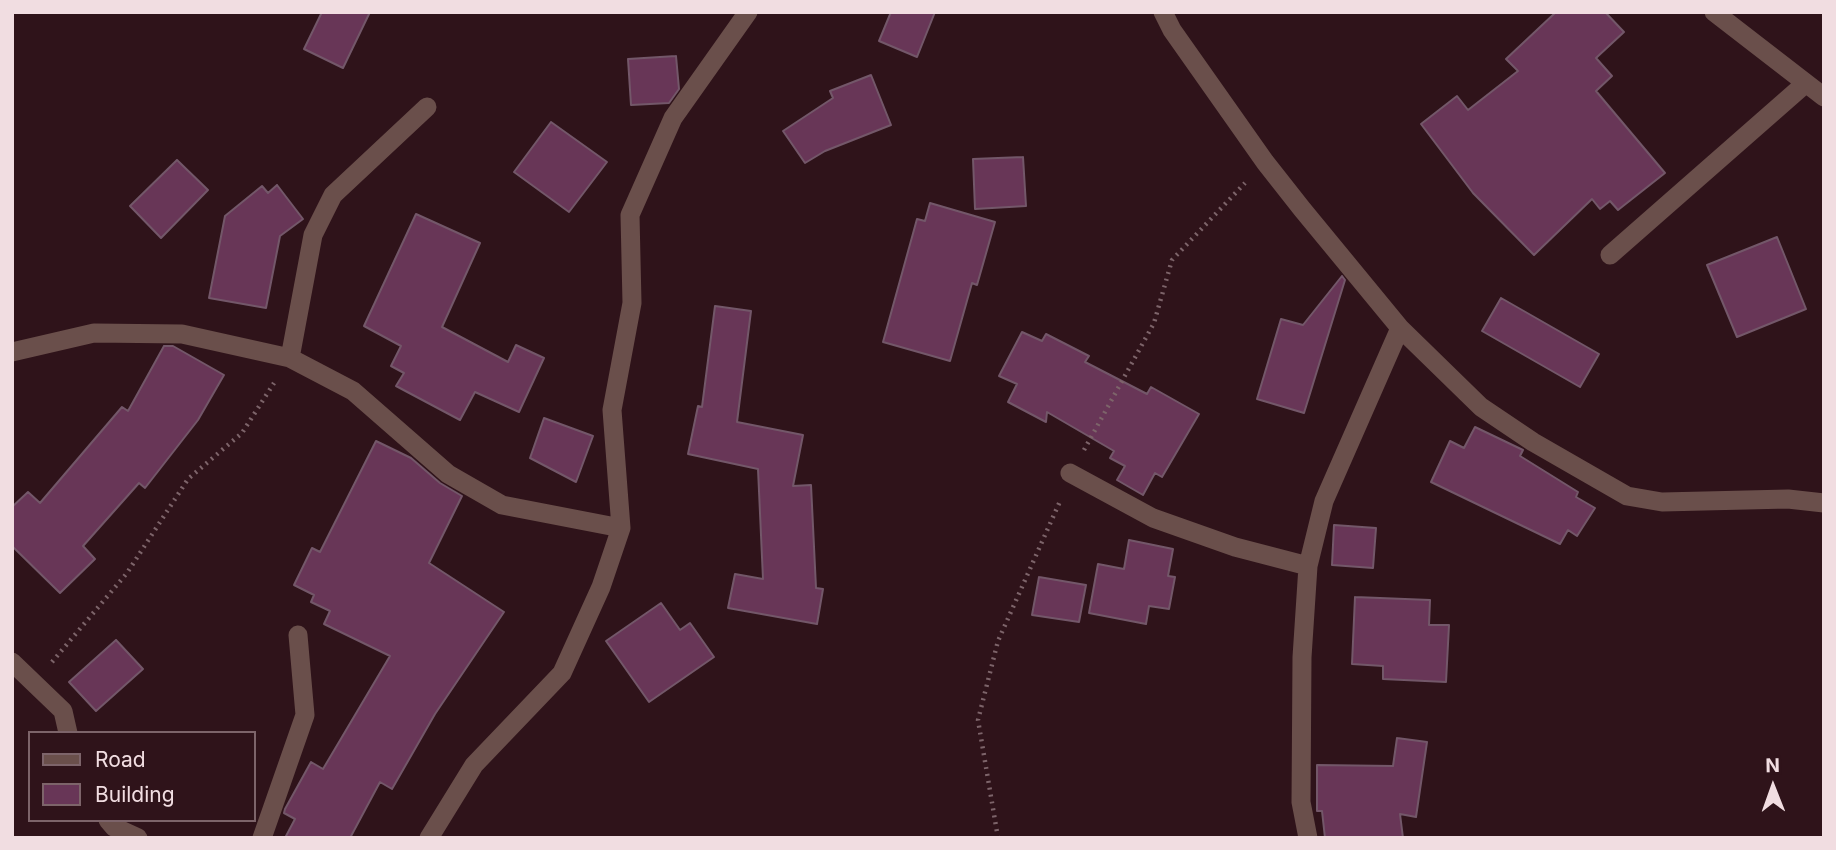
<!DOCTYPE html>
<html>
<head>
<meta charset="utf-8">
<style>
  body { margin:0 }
  #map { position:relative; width:1836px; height:850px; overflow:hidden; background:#2f131a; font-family:Inter,sans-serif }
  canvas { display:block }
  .frame { position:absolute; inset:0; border:14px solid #f1dde1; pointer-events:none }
  .legend { position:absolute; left:28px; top:731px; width:228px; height:91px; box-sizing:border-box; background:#2f131a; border:2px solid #7d646a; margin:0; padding:9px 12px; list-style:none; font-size:21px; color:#f1dde1 }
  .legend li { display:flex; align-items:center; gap:14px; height:35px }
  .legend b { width:35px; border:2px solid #7d646a }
  .north { position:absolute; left:1738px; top:752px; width:70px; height:70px; -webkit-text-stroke:5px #2f131a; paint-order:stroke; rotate:359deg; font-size:19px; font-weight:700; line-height:28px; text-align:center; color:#f1dde1 }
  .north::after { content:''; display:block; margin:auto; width:24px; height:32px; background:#f1dde1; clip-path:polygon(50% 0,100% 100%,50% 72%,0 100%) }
</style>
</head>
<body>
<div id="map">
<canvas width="1836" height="850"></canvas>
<div class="frame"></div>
<ul class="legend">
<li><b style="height:9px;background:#6a4f4b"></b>Road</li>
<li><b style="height:19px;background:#683657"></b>Building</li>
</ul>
<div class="north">N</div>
</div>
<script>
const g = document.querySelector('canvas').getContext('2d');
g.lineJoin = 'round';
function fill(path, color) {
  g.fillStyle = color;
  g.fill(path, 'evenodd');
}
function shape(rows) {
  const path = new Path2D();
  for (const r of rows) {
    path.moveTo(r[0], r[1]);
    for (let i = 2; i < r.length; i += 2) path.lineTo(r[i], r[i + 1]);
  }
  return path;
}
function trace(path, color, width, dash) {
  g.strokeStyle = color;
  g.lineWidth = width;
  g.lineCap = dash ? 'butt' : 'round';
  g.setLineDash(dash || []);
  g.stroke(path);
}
const building = shape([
  [322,12,370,12,343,68,304,49,322,12],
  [891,12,935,12,917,57,879,41,891,12],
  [1556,12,1605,12,1624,32,1596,58,1612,76,1596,91,1665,173,1618,210,1610,201,1600,209,1592,199,1534,255,1473,193,1421,124,1457,96,1468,110,1518,71,1506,59,1556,12],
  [676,56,679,89,669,103,631,105,628,59,676,56],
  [871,75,891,125,825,151,805,163,783,131,833,98,830,91,871,75],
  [551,122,607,162,569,212,514,172,551,122],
  [1023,157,1026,206,975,209,973,159,1023,157],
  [177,160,208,190,161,238,130,206,177,160],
  [277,185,303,219,280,236,266,308,209,298,225,216,262,186,268,193,277,185],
  [930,203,995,222,977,285,972,283,950,361,883,342,917,219,925,221,930,203],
  [416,214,480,243,442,327,508,362,516,345,544,358,519,412,475,392,460,420,396,386,404,373,391,366,401,346,364,326,416,214],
  [1777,237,1806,309,1737,337,1707,265,1777,237],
  [1342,276,1345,280,1304,413,1257,399,1281,319,1303,325,1342,276],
  [1501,298,1599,354,1580,387,1482,331,1501,298],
  [715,306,751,311,737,422,803,435,793,486,811,485,816,588,823,589,817,624,728,608,735,574,763,579,758,469,688,454,698,406,702,407,715,306],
  [1022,332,1042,341,1046,334,1089,356,1085,362,1147,394,1151,387,1199,414,1162,477,1155,473,1143,495,1117,480,1125,466,1110,458,1114,451,1047,412,1046,422,1008,402,1017,384,999,376,1022,332],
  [164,346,173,346,224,375,198,420,145,488,139,483,83,546,95,559,60,593,12,546,12,507,28,492,40,503,122,407,128,411,164,346],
  [544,418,593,436,576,482,530,458,544,418],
  [1475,427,1523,450,1520,456,1578,492,1576,497,1595,508,1577,536,1568,530,1560,544,1431,482,1450,441,1464,448,1475,427],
  [376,441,411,458,440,483,462,496,429,563,504,612,435,714,392,789,380,782,350,838,285,838,295,819,284,813,285,809,311,762,323,769,390,656,324,624,330,611,311,602,314,595,294,585,312,548,320,552,376,441],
  [1334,525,1376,528,1373,568,1332,565,1334,525],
  [1129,540,1173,549,1168,576,1175,577,1169,609,1149,606,1146,624,1089,613,1098,564,1124,569,1129,540],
  [1039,577,1086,585,1079,622,1032,615,1039,577],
  [1355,597,1430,600,1429,625,1449,625,1446,682,1383,679,1383,666,1352,664,1355,597],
  [661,603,680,630,690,623,714,657,649,702,606,641,661,603],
  [116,640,143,669,96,711,69,682,116,640],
  [1397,738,1427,742,1416,817,1400,814,1403,838,1325,838,1322,811,1317,811,1317,765,1393,766,1397,738]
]);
const path = shape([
  [1084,450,1154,323,1172,260,1245,183],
  [52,662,127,573,188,479,242,433,274,383],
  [998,838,978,720,998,641,1061,499]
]);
const minor = shape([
  [1163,12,1172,30,1265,162,1302,209,1400,328,1481,407,1533,442,1627,496,1662,502,1788,499,1824,503],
  [1714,12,1824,97],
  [1610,255,1806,83],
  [12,352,94,333,182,334,290,358,353,391,448,474,502,505,621,528],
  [290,358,313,235,333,195,427,107],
  [1070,473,1153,518,1235,547,1308,566],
  [12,662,63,711,68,733],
  [108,820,114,827,138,838],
  [262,838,305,715,298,635],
  [429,838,474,765,562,673,601,587,621,528,612,410,632,303,630,215,673,118,748,12],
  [1308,838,1301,802,1302,657,1308,566,1324,501,1400,328]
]);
fill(building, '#683657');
trace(building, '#735769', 2);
trace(path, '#7d646a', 4.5, [2, 5]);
trace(minor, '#6a4f4b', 19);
</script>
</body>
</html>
